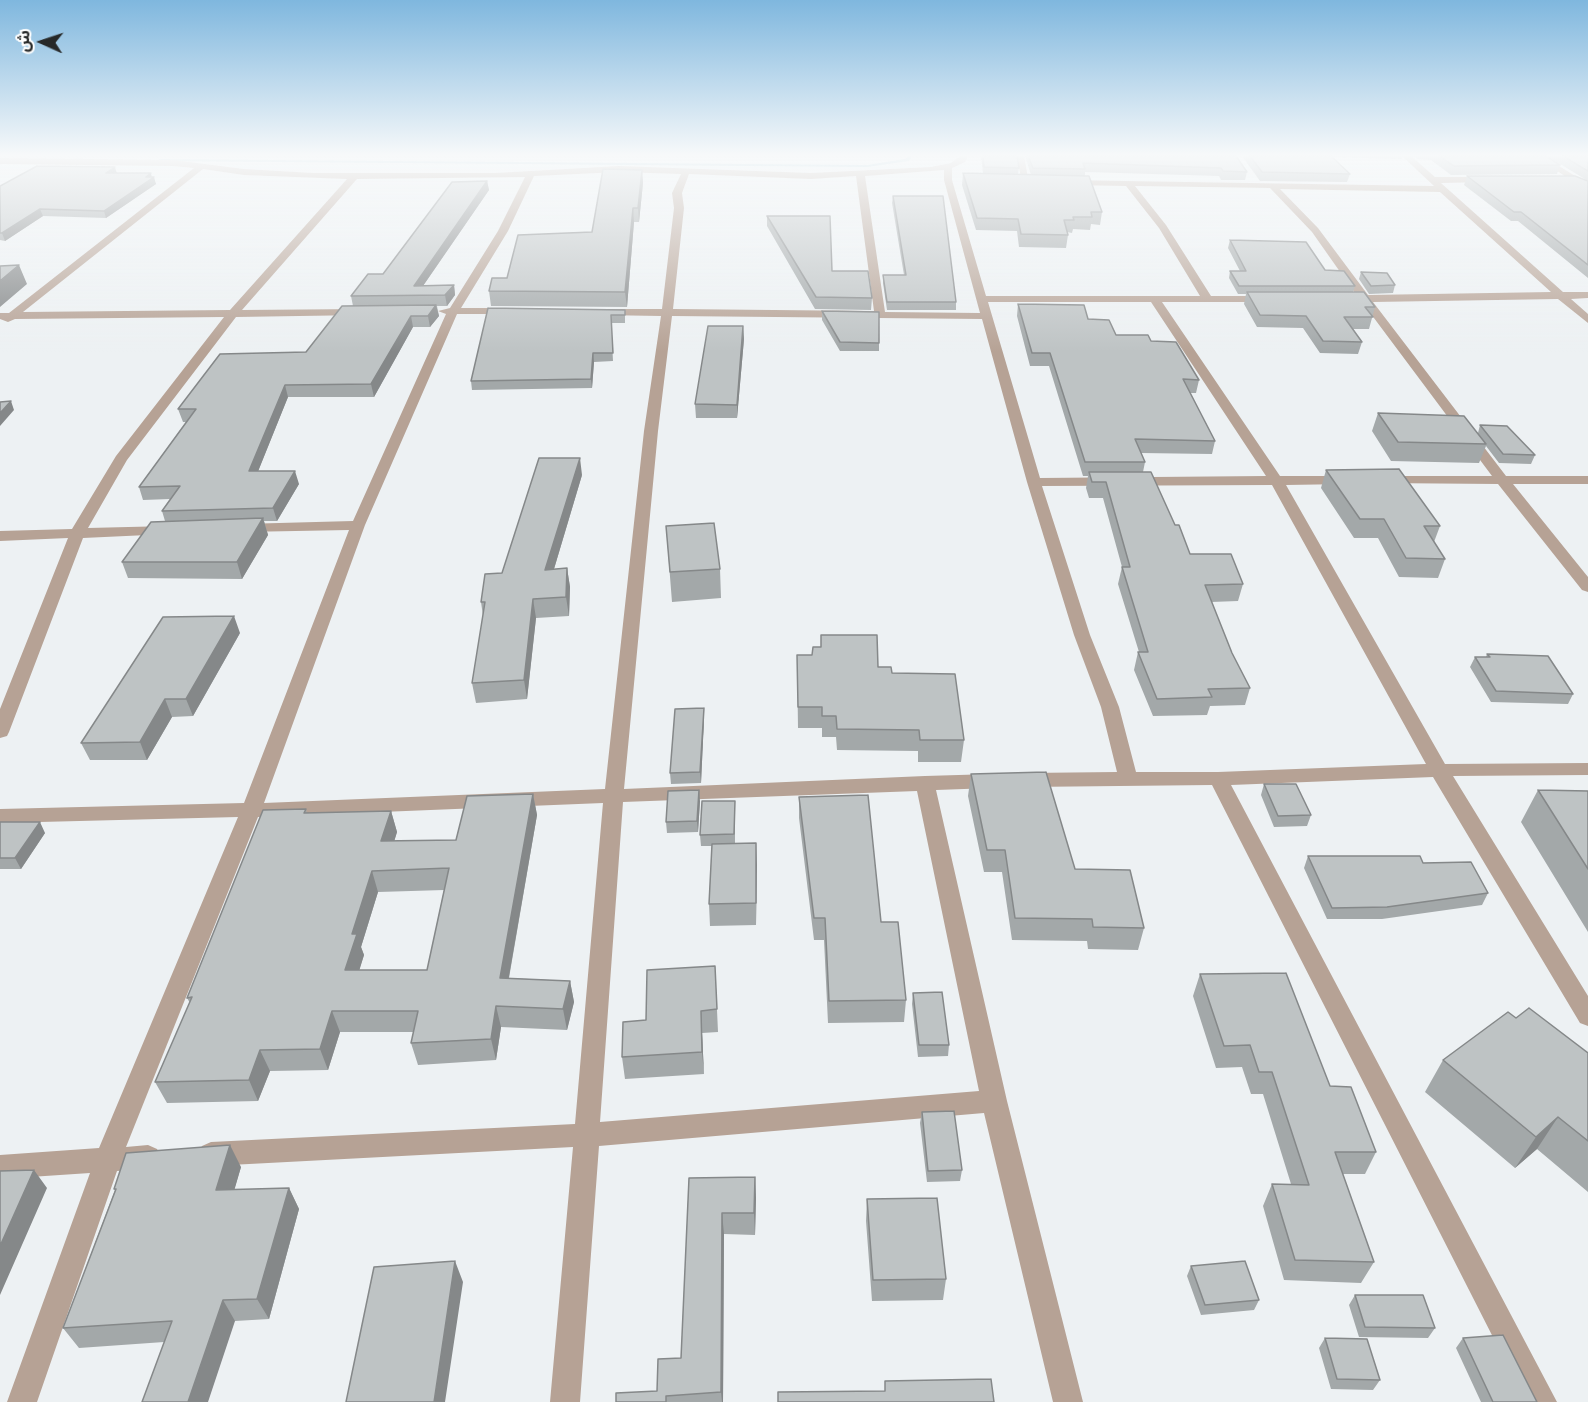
<!DOCTYPE html>
<html>
<head>
<meta charset="utf-8">
<style>
  body { margin:0 }
  #map { position:relative; width:1588px; height:1402px; overflow:hidden; background:#edf1f3; font-family:Jost,"Noto Sans Arabic",sans-serif }
  canvas { display:block }
  .north { position:absolute; left:12px; top:12px; width:60px; height:60px; -webkit-text-stroke:4px #fff; paint-order:stroke; rotate:273deg; font-size:16px; font-weight:700; line-height:24px; text-align:center; color:#272929 }
  .north::after { content:''; display:block; margin:auto; width:21px; height:27px; background:#272929; clip-path:polygon(50% 0,100% 100%,50% 72%,0 100%) }
</style>
</head>
<body>
<div id="map">
<canvas width="1588" height="1402"></canvas>
<div class="north">ش</div>
</div>
<script>
const g = document.querySelector('canvas').getContext('2d');
g.lineJoin = 'round';
function shape(rows) {
  const path = new Path2D();
  for (const r of rows) {
    path.moveTo(r[0], r[1]);
    for (let i = 2; i < r.length; i += 2) path.lineTo(r[i], r[i + 1]);
  }
  return path;
}
function fill(path, color) {
  g.fillStyle = color;
  g.fill(path, 'evenodd');
}
function trace(path, color, width, dash) {
  g.strokeStyle = color;
  g.lineWidth = width;
  g.lineCap = dash ? 'butt' : 'round';
  g.setLineDash(dash || []);
  g.stroke(path);
}
const stream = shape([
  [908,156,912,156,909,161,867,167,160,161,158,160,160,159,867,165,905,159,908,156]
]);
const minor = shape([
  [960,156,968,156,965,162,952,168,952,180,986,296,1200,296,1159,228,1126,186,1068,185,1064,182,1065,180,1434,186,1402,156,1411,156,1435,177,1493,177,1493,181,1490,182,1441,183,1563,292,1588,292,1588,298,1571,299,1588,314,1588,323,1558,299,1373,302,1506,476,1588,476,1588,484,1513,484,1588,577,1588,592,1582,590,1498,484,1378,483,1376,480,1383,476,1492,476,1362,302,1342,301,1342,297,1357,296,1312,232,1270,188,1135,186,1166,225,1211,296,1268,296,1273,299,1268,302,1162,302,1280,476,1347,476,1354,480,1347,484,1286,485,1445,764,1588,763,1588,775,1453,776,1588,996,1588,1026,1580,1023,1433,777,1231,785,1557,1402,1526,1402,1212,785,1026,787,1019,785,1016,780,1019,775,1026,773,1117,772,1101,707,1074,635,1027,482,982,319,672,316,658,431,624,789,925,776,992,774,999,776,1002,781,999,786,992,788,936,790,1007,1101,1083,1402,1053,1402,984,1113,599,1146,580,1402,550,1402,573,1147,211,1166,202,1162,198,1154,202,1146,211,1142,575,1124,603,803,258,817,126,1147,148,1145,157,1149,161,1157,157,1165,148,1169,117,1171,37,1402,7,1402,90,1173,0,1179,0,1155,99,1148,238,817,0,823,0,809,244,803,349,530,242,532,235,528,242,524,353,521,446,314,438,311,450,308,498,231,525,177,357,179,242,310,363,309,369,312,363,315,236,317,127,460,88,528,169,526,176,530,169,534,83,538,9,732,7,736,0,738,0,709,68,538,0,541,0,531,72,529,116,456,224,317,15,319,8,322,0,319,0,313,9,313,194,168,173,166,0,164,0,158,173,160,244,169,313,173,495,173,619,166,811,173,931,167,951,163,960,156],
  [203,169,244,175,347,179,230,310,23,312,203,169],
  [944,170,944,180,980,313,885,312,865,176,944,170],
  [619,172,681,174,672,193,674,208,662,309,600,309,594,312,600,315,661,316,644,431,605,789,264,803,365,525,457,314,510,314,516,311,510,308,461,308,508,231,534,176,619,172],
  [689,174,811,179,856,176,874,311,673,309,684,208,682,193,689,174],
  [1280,189,1440,192,1551,292,1368,295,1318,228,1280,189],
  [988,302,1151,302,1266,476,1040,478,988,302],
  [1272,485,1426,764,1218,772,1136,772,1119,707,1090,635,1042,486,1272,485],
  [917,791,979,1091,600,1122,623,802,917,791],
  [1016,156,1024,156,1029,183,1022,181,1016,156],
  [1534,156,1543,156,1588,184,1588,191,1534,156]
]);
const wall = shape([
  [981,156,1017,156,1019,168,1018,174,1031,175,1025,156,1236,156,1247,172,1245,180,1221,180,1219,176,1085,172,1085,176,1102,212,1100,225,1091,224,1090,230,1073,229,1072,233,1067,232,1068,235,1066,248,1019,247,1017,231,976,230,962,185,963,173,983,174],
  [1242,156,1403,156,1402,159,1333,157,1350,174,1347,182,1260,181],
  [1413,156,1546,156,1560,165,1557,174,1451,175,1431,160,1418,159],
  [1547,156,1588,156,1588,181],
  [642,170,643,183,639,222,634,222,627,307,491,306,489,291,507,278,592,232],
  [116,173,152,177,156,184,106,218,43,216,5,241,0,240,0,186],
  [1467,176,1588,181,1588,278,1518,221,1511,221,1464,185],
  [487,181,489,190,423,286,454,285,455,295,447,306,437,306,439,316,430,327,413,327,374,397,288,397,258,471,299,484,277,521,264,521,268,535,242,579,128,578,122,562,165,521,162,511,170,499,143,500,139,487,186,422,183,422,178,409,306,352,353,306,351,296,383,274],
  [893,196,956,302,956,310,887,310,883,283,883,275,904,275,892,203],
  [767,216,832,271,872,298,871,310,815,309,767,226],
  [1230,240,1325,270,1355,286,1353,292,1375,307,1369,329,1353,329,1362,342,1358,354,1320,353,1303,328,1257,327,1244,304,1246,294,1238,294,1229,278,1230,271,1240,271,1228,248],
  [1361,272,1395,285,1393,293,1369,294,1359,279],
  [1018,304,1088,319,1116,335,1151,341,1199,380,1196,393,1190,393,1215,441,1212,454,1141,453,1145,462,1143,472,1175,525,1190,554,1243,584,1238,601,1211,602,1232,653,1250,688,1245,705,1210,706,1207,715,1153,716,1134,670,1138,652,1139,652,1118,584,1122,567,1103,498,1089,498,1086,488,1088,476,1083,476,1049,366,1030,366,1017,316],
  [488,308,625,310,625,323,611,323,613,361,594,362,592,388,472,390,471,381],
  [822,311,879,343,879,351,840,351,822,320],
  [743,326,744,339,737,418,696,418,695,404],
  [1378,413,1478,433,1480,425,1535,455,1531,464,1499,463,1486,446,1479,463,1391,461,1372,431],
  [1326,470,1440,526,1434,542,1445,559,1438,578,1399,577,1378,538,1354,538,1321,488],
  [582,475,554,569,567,568,570,587,569,616,536,618,527,699,476,703,472,683,483,616,481,602,502,573],
  [666,526,720,569,721,598,672,602],
  [240,633,193,716,172,717,147,760,90,760,81,743],
  [1487,654,1573,694,1568,704,1491,702,1470,667,1475,657,1486,657],
  [797,655,812,655,878,667,892,673,964,740,961,762,918,762,918,751,837,750,836,737,822,737,822,728,798,728],
  [704,719,701,783,671,784,670,773],
  [971,774,1075,869,1144,928,1138,950,1088,949,1087,941,1012,940,1002,872,984,872,968,796],
  [1264,784,1311,815,1307,826,1274,827,1261,795],
  [1538,790,1588,791,1588,932,1521,822],
  [533,794,537,815,509,978,570,981,574,1002,567,1030,501,1027,496,1060,418,1065,411,1043,414,1032,340,1032,328,1070,270,1071,258,1101,167,1103,155,1082,190,1003,187,998,306,809,307,813,391,811,397,832,394,841,456,840],
  [444,890,427,970,359,970,364,955,361,947,378,892],
  [799,797,881,922,906,1000,904,1022,828,1023,824,940,814,940,799,818],
  [700,801,698,832,667,833,666,822],
  [735,812,735,843,756,843,756,925,710,926,709,904,712,846,701,846,700,835],
  [0,822,45,833,21,869,0,869],
  [1308,856,1423,863,1488,893,1482,905,1382,919,1327,919,1304,868],
  [715,966,718,1032,702,1033,704,1074,625,1079,622,1057,646,1020],
  [1200,974,1330,1086,1376,1152,1365,1174,1343,1174,1374,1262,1361,1283,1284,1280,1263,1206,1272,1184,1291,1184,1263,1094,1251,1094,1242,1067,1216,1068,1193,996],
  [913,993,949,1045,948,1056,918,1057,912,1004],
  [1516,1018,1588,1053,1588,1192,1537,1149,1515,1168,1425,1092,1443,1060],
  [922,1112,962,1170,960,1181,927,1182,920,1123],
  [241,1167,234,1190,289,1188,299,1209,269,1319,235,1321,164,1342,79,1348,63,1328,115,1190,114,1189],
  [755,1177,756,1198,755,1235,724,1234,723,1402,616,1402,657,1391,681,1358,689,1178],
  [867,1199,946,1279,943,1300,872,1301,866,1221],
  [1191,1266,1259,1300,1254,1310,1201,1315,1187,1276],
  [1355,1295,1435,1328,1428,1338,1359,1337,1349,1305],
  [1325,1338,1380,1380,1373,1390,1331,1389,1319,1348],
  [1463,1338,1537,1402,1481,1402,1456,1348]
]);
const shadedWall = shape([
  [115,167,117,174,106,173],
  [642,170,643,183,639,222,638,208],
  [151,173,152,178,154,177,156,184,106,218,104,211],
  [487,181,489,190,416,296,414,286],
  [633,208,634,222,627,307,625,292],
  [40,209,43,216,5,241,2,233],
  [19,265,27,284,0,307,0,281],
  [454,285,455,295,447,306,445,295],
  [436,305,439,316,430,327,428,316],
  [411,316,413,327,374,397,371,384],
  [743,326,744,339,737,418,737,405],
  [593,353,594,362,592,388,591,379],
  [285,385,288,397,253,484,249,471],
  [11,401,14,410,0,426,0,413],
  [580,458,582,475,548,589,545,570],
  [295,471,299,484,277,521,273,508],
  [263,518,268,535,242,579,237,562],
  [567,568,570,587,569,616,566,597],
  [533,599,536,618,527,699,524,680],
  [234,616,240,633,193,716,186,699],
  [165,699,172,717,147,760,140,742],
  [704,708,704,719,701,783,700,772],
  [699,790,700,801,698,832,697,821],
  [533,794,537,815,505,999,500,978],
  [391,811,397,832,388,862,381,841],
  [40,822,45,833,21,869,15,858],
  [756,843,757,865,756,925],
  [372,871,378,892,361,947,364,955,353,991,345,970,352,934],
  [570,981,574,1002,567,1030,563,1009],
  [496,1006,501,1027,496,1060,491,1039],
  [332,1011,340,1032,328,1070,320,1049],
  [701,1011,702,1033,704,1074,702,1052],
  [260,1050,270,1071,258,1101,249,1080],
  [1558,1117,1537,1149,1515,1168,1536,1137],
  [230,1145,241,1167,228,1212,216,1190],
  [34,1170,47,1188,0,1295,0,1246],
  [755,1177,756,1198,755,1235,754,1213],
  [289,1188,299,1209,269,1319,257,1299],
  [722,1213,724,1234,723,1402,722,1402,721,1392],
  [455,1261,463,1282,445,1402,434,1402],
  [223,1300,235,1321,208,1402,188,1402]
]);
const building = shape([
  [983,156,1017,156,1019,168,984,167,983,156],
  [1028,156,1236,156,1247,172,1223,171,1221,168,1083,163,1085,169,1033,168,1028,156],
  [1250,156,1331,156,1350,174,1262,172,1250,156],
  [1439,156,1546,156,1560,165,1454,166,1439,156],
  [1563,156,1588,156,1588,171,1563,156],
  [37,166,115,167,106,173,151,173,146,177,154,177,104,211,40,209,2,233,0,233,0,186,37,166],
  [603,169,642,170,638,208,633,208,625,292,489,291,492,278,507,278,518,235,592,232,603,169],
  [963,173,1089,176,1102,212,1091,212,1092,217,1073,217,1074,220,1064,220,1068,235,1021,234,1018,219,977,218,963,173],
  [1467,176,1575,176,1588,181,1588,265,1521,212,1514,212,1467,176],
  [487,181,414,286,454,285,445,295,351,296,368,274,383,274,452,182,487,181],
  [893,196,943,196,956,302,887,302,883,275,906,275,893,196],
  [767,216,830,216,832,271,868,271,872,298,816,297,767,216],
  [1230,240,1306,242,1325,270,1344,271,1355,286,1239,286,1230,271,1246,271,1230,240],
  [19,265,0,281,0,266,19,265],
  [1361,272,1387,273,1395,285,1371,286,1361,272],
  [1247,292,1364,292,1375,307,1365,307,1373,317,1344,317,1362,342,1323,341,1306,316,1260,315,1247,292],
  [1018,304,1084,305,1088,319,1109,320,1116,335,1148,335,1151,341,1176,342,1199,380,1183,379,1215,441,1135,439,1145,462,1085,462,1050,353,1032,353,1018,304],
  [436,305,428,316,411,316,371,384,285,385,249,471,295,471,273,508,162,511,180,486,139,487,196,409,178,409,220,354,306,352,342,306,436,305],
  [488,308,625,310,625,315,611,315,613,353,593,353,591,379,471,381,488,308],
  [822,311,879,312,879,343,840,342,822,311],
  [708,326,743,326,737,405,695,404,708,326],
  [11,401,0,413,0,402,11,401],
  [1378,413,1464,416,1486,444,1398,442,1378,413],
  [1480,425,1507,426,1535,455,1503,454,1480,425],
  [539,458,580,458,545,570,567,568,566,597,533,599,524,680,472,683,485,602,481,602,485,574,502,573,539,458],
  [1399,469,1440,526,1424,526,1445,559,1406,558,1384,519,1360,519,1326,470,1399,469],
  [1089,472,1151,472,1175,525,1179,525,1190,554,1231,554,1243,584,1205,585,1232,653,1250,688,1208,689,1212,697,1157,699,1138,652,1148,652,1122,567,1130,567,1106,482,1092,482,1089,472],
  [263,518,237,562,122,562,151,522,263,518],
  [714,523,720,569,670,572,666,526,714,523],
  [234,616,186,699,165,699,140,742,81,743,163,617,234,616],
  [821,635,877,635,878,667,891,667,892,673,955,674,964,740,920,740,919,730,837,729,836,716,822,716,822,707,798,707,797,655,812,655,813,647,821,647,821,635],
  [1487,654,1548,656,1573,694,1496,691,1475,657,1490,657,1487,654],
  [704,708,700,772,670,773,675,709,704,708],
  [1046,772,1075,869,1130,870,1144,928,1093,927,1092,919,1015,918,1005,850,987,850,971,774,1046,772],
  [1264,784,1296,784,1311,815,1278,816,1264,784],
  [699,790,697,821,666,822,668,791,699,790],
  [1538,790,1588,791,1588,869,1538,790],
  [533,794,500,978,570,981,563,1009,496,1006,491,1039,411,1043,418,1011,332,1011,320,1049,260,1050,249,1080,155,1082,192,997,187,998,263,810,306,809,304,813,391,811,381,841,456,840,467,796,533,794],
  [449,868,427,970,345,970,357,934,352,934,372,871,449,868],
  [868,795,881,922,898,922,906,1000,829,1001,825,918,814,918,799,797,868,795],
  [702,801,735,801,734,834,700,835,702,801],
  [0,822,40,822,15,858,0,858,0,822],
  [756,843,756,903,709,904,712,844,756,843],
  [1308,856,1420,856,1423,863,1471,862,1488,893,1387,907,1332,908,1308,856],
  [715,966,717,1009,701,1011,702,1052,622,1057,623,1022,646,1020,647,970,715,966],
  [1286,973,1330,1086,1351,1087,1376,1152,1335,1152,1374,1262,1295,1260,1272,1184,1309,1185,1272,1072,1259,1072,1250,1045,1224,1046,1200,974,1286,973],
  [942,992,949,1045,919,1045,913,993,942,992],
  [1529,1008,1588,1053,1588,1141,1558,1117,1536,1137,1443,1060,1508,1012,1516,1018,1529,1008],
  [954,1111,962,1170,928,1171,922,1112,954,1111],
  [230,1145,216,1190,289,1188,257,1299,223,1300,188,1402,142,1402,172,1321,63,1328,116,1189,114,1189,126,1153,230,1145],
  [34,1170,0,1246,0,1171,34,1170],
  [755,1177,754,1213,722,1213,721,1392,666,1396,666,1402,616,1402,616,1393,657,1391,658,1359,681,1358,689,1178,755,1177],
  [937,1198,946,1279,873,1280,867,1199,937,1198],
  [455,1261,434,1402,346,1402,374,1267,455,1261],
  [1245,1261,1259,1300,1205,1305,1191,1266,1245,1261],
  [1355,1295,1423,1295,1435,1328,1365,1327,1355,1295],
  [1503,1335,1537,1402,1493,1402,1463,1338,1503,1335],
  [1325,1338,1367,1339,1380,1380,1337,1379,1325,1338],
  [991,1379,994,1402,778,1402,778,1392,885,1391,885,1381,991,1379]
]);
fill(stream, '#81bbce');
fill(minor, '#b6a295');
fill(wall, '#a3a8a9');
fill(shadedWall, '#858889');
fill(building, '#bec3c4');
trace(building, '#858889', 1.5);
const sky = g.createLinearGradient(0, 0, 0, 352);
sky.addColorStop(0, '#7fb7de');
sky.addColorStop(0.44, '#f7f9fa');
sky.addColorStop(1, '#f7f9fa00');
g.fillStyle = sky;
g.fillRect(0, 0, 1588, 352);
</script>
</body>
</html>
